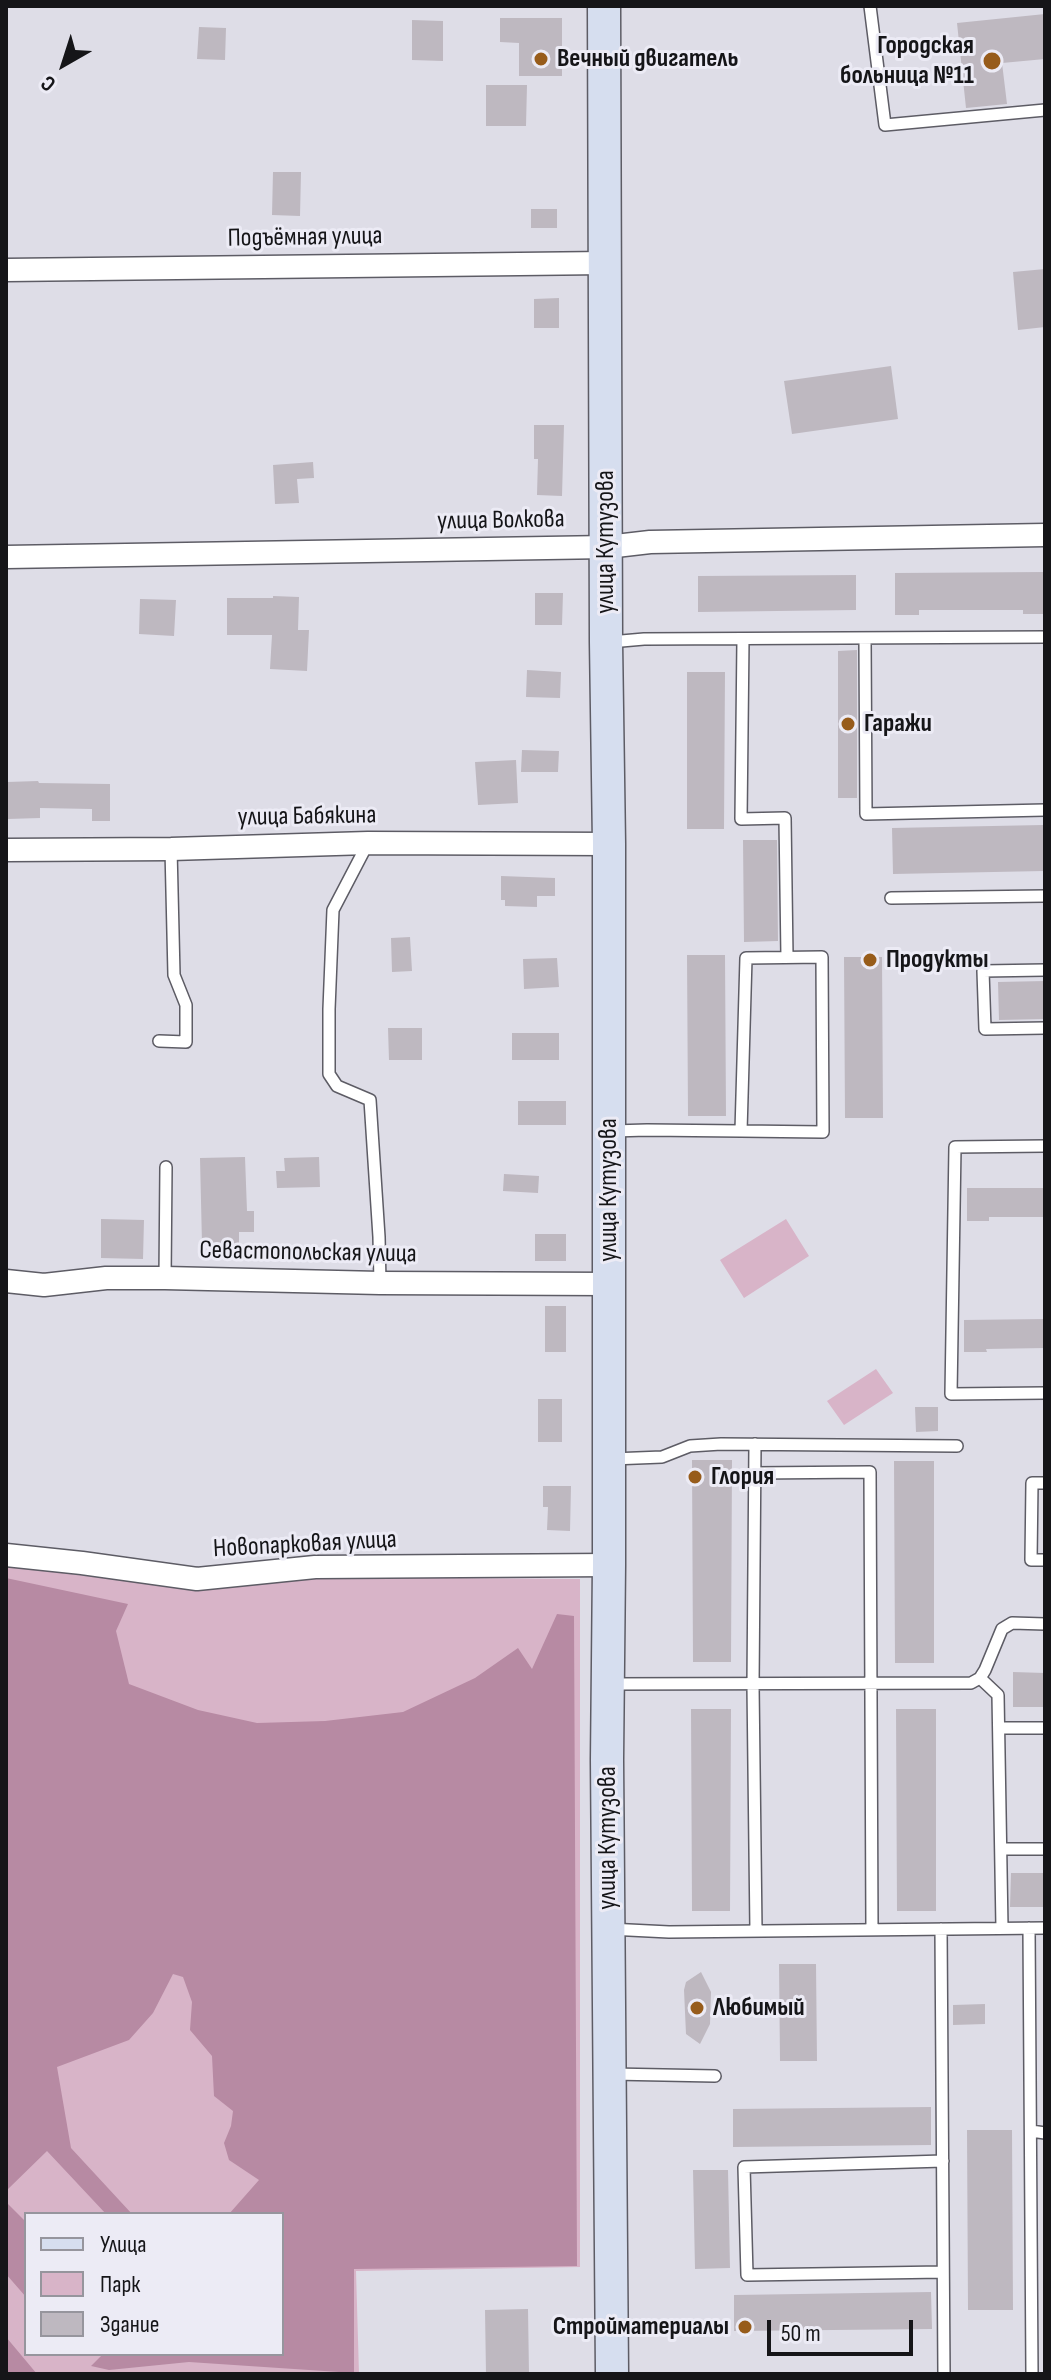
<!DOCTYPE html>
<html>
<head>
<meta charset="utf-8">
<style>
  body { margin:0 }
  #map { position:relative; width:1051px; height:2380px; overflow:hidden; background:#dedde7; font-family:"Sofia Sans Condensed",sans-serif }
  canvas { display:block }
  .frame { position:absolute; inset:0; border:8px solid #151518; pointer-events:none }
  .legend { position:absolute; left:24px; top:2212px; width:260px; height:144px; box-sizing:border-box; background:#ecebf5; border:2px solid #96959d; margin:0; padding:10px 14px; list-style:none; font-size:24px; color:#151518 }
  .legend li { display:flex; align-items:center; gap:16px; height:40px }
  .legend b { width:40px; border:2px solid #96959d }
  .north { position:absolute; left:24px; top:24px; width:80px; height:80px; -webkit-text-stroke:6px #ecebf5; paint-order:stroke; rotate:219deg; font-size:22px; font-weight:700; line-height:32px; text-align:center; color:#151518 }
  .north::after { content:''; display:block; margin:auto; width:28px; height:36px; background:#151518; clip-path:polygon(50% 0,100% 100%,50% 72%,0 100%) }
  .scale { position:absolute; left:767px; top:2320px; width:146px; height:36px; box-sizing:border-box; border:4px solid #151518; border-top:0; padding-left:10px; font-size:24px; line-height:28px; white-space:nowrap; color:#151518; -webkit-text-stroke:6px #ecebf5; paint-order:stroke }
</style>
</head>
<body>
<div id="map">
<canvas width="1051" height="2380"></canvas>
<div class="frame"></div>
<ul class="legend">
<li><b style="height:10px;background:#d6deef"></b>Улица</li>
<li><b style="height:22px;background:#d8b4c8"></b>Парк</li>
<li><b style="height:22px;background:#beb8c0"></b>Здание</li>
</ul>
<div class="north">С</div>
<div class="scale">50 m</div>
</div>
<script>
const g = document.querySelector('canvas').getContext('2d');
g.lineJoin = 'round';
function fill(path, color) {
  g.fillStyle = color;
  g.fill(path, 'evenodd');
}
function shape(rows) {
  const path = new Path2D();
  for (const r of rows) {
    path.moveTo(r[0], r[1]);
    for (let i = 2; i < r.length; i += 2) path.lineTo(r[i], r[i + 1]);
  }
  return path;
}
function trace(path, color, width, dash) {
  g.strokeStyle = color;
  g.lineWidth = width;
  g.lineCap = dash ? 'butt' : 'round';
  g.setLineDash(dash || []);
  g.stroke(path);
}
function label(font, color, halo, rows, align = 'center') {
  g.font = font + ' "Sofia Sans Condensed",sans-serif';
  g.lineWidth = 6;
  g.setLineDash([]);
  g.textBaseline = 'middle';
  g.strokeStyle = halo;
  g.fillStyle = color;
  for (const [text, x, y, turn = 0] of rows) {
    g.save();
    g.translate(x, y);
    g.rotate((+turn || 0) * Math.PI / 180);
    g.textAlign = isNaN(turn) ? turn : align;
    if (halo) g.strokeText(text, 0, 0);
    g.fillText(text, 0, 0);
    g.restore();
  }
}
const green = shape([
  [786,1219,809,1256,744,1298,720,1260],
  [876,1369,893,1393,844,1425,827,1401],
  [6,1566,206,1590,308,1577,580,1579,580,2267,356,2271,359,2374,6,2374],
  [26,2214,282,2214,282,2354,26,2354]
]);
const forest = shape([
  [6,1578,128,1604,116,1631,129,1684,198,1710,257,1723,325,1721,403,1712,475,1678,518,1648,532,1669,557,1614,574,1616,577,2266,354,2269,354,2373,189,2362,109,2370,91,2366,103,2354,282,2354,282,2214,229,2214,259,2180,229,2160,224,2143,231,2126,233,2111,214,2096,212,2056,190,2030,192,2002,183,1977,173,1974,153,2013,129,2040,57,2067,71,2148,132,2214,106,2214,47,2151,6,2191],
  [6,2202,26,2222,26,2297,6,2274],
  [6,2337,37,2374,6,2374]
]);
const building = shape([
  [1045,14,1045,59,1002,63,1007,104,966,108,957,23],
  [500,18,562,18,562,76,519,76,519,43,500,42],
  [412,20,443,21,443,61,412,60],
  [199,27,226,28,225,60,197,59],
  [486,85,527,85,526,126,486,126],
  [273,172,301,172,300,216,272,215],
  [531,209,557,209,557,228,531,228],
  [1045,269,1045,327,1018,330,1013,272],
  [559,298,559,328,534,328,534,299],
  [891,366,898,419,792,434,784,381],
  [534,425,564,425,562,496,537,495,538,459,534,459],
  [313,462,314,478,297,479,299,503,275,504,273,465],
  [1045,572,1045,614,1023,614,1023,610,919,610,919,615,895,615,895,573],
  [856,575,856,610,698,612,698,576],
  [535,593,563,593,562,625,535,625],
  [273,596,299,597,298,630,309,630,307,671,270,669,272,635,227,635,227,598,273,598],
  [140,599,176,600,174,636,139,634],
  [857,650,857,798,838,798,838,651],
  [527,670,561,672,560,698,526,697],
  [687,672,725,672,724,829,687,829],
  [522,750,559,751,558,772,521,772],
  [516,760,518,803,478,805,475,762],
  [38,781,39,783,110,784,110,821,92,821,92,809,40,808,40,818,8,819,7,782],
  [1043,825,1044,871,893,874,892,828],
  [743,840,777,840,778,941,744,942],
  [501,876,555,878,555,896,537,896,537,907,505,906,505,900,501,900],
  [410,937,412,971,392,972,391,938],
  [687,955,725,955,726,1116,688,1116],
  [844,957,882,957,883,1118,845,1118],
  [557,958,559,987,524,989,523,959],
  [1045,981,1045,1019,999,1020,998,982],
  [388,1028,422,1028,422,1060,389,1060],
  [512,1033,559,1033,559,1060,512,1060],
  [518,1101,566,1101,566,1125,518,1125],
  [245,1157,247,1211,254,1211,254,1232,239,1232,239,1244,202,1244,200,1158],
  [319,1157,320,1187,277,1188,276,1171,285,1171,284,1158],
  [504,1174,539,1176,538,1193,503,1191],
  [967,1188,1045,1188,1045,1217,989,1217,989,1221,967,1221],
  [101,1219,144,1220,143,1259,101,1258],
  [535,1234,566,1234,566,1261,535,1261],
  [545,1306,566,1306,566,1352,545,1352],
  [1045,1319,1045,1348,986,1349,987,1352,964,1352,964,1320],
  [538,1399,562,1399,562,1442,538,1442],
  [915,1407,938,1407,938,1431,916,1432],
  [692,1460,732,1460,731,1662,693,1662],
  [894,1461,934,1461,934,1663,895,1663],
  [543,1486,571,1486,570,1531,547,1530,548,1507,543,1507],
  [1013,1672,1045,1673,1045,1707,1013,1707],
  [691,1709,731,1709,730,1911,692,1911],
  [896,1709,936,1709,936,1911,897,1911],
  [1011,1873,1045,1873,1045,1907,1010,1907],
  [779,1964,816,1964,817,2061,780,2061],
  [701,1972,711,1992,710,2024,700,2044,686,2034,684,1990,686,1982],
  [985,2004,985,2024,953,2025,953,2005],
  [931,2107,931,2145,733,2147,733,2109],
  [967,2130,1012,2130,1013,2310,968,2310],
  [693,2170,728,2170,730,2268,695,2269],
  [931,2292,932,2329,734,2331,734,2295],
  [528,2309,529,2374,486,2374,485,2310]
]);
const lane = shape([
  [870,6,885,125,1045,110],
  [743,639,741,819,785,818,787,957],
  [865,639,866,814,1045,810],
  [610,642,644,639,1045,637],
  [368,843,333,910,329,1009,329,1074,337,1086,370,1100,379,1237,380,1283],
  [891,898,1045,896],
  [1045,970,983,971,985,1029,1045,1028],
  [159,1041,186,1042,186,1005,174,975,171,849],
  [613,1131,647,1130,741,1131,823,1132,822,957,746,958,741,1131],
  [1045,1146,955,1147,951,1394,1045,1393],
  [165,1278,166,1167],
  [755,1444,753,1685,756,1931],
  [612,1459,662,1457,690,1446,721,1444,957,1446],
  [755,1473,870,1472,872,1930],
  [1045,1483,1032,1483,1031,1560,1045,1560],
  [980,1678,998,1695,1002,1928],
  [612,1684,971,1683,980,1678,985,1670,1002,1629,1012,1623,1045,1624],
  [999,1728,1045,1728],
  [1001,1849,1045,1849],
  [1029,1928,1032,2374],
  [609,1929,669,1932,1045,1928],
  [941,1929,944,2374],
  [612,2074,715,2076],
  [1031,2131,1045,2133],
  [943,2161,744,2167,747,2275,943,2272]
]);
const street = shape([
  [6,270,605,263],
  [6,557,607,547,650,542,1045,535],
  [6,850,171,849,368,843,609,844],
  [6,1281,44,1285,106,1278,165,1278,380,1283,609,1284],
  [6,1555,82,1563,197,1579,315,1567,609,1565]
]);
const secondary = shape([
  [604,6,606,642,609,844,609,1565,607,1760,612,2374]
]);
const markers = [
  [541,59,8,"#975c1b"],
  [992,61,10,"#975c1b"],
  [848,724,8,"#975c1b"],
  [870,960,8,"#975c1b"],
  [695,1477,8,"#975c1b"],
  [697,2008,8,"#975c1b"],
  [745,2327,8,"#975c1b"]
];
const poiNames = [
  ["Городская",974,46,"right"],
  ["больница №11",974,76,"right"],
  ["Вечный двигатель",557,59],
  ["Гаражи",864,724],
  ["Продукты",886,960],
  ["Глория",711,1477],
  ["Любимый",713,2008],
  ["Стройматериалы",729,2327,"right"]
];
const streetNames = [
  ["Подъёмная улица",305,238,-1],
  ["улица Волкова",501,521,-1],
  ["улица Кутузова",606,542,-90],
  ["улица Бабякина",307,817,-1],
  ["улица Кутузова",609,1190,-90],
  ["Севастопольская улица",308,1253,1],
  ["Новопарковая улица",305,1545,-3],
  ["улица Кутузова",608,1838,-90]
];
fill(green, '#d8b4c8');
fill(forest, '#b78aa3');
fill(building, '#beb8c0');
trace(lane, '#5d5c65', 14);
trace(street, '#5d5c65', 25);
trace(secondary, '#5d5c65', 35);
trace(lane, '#fff', 11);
trace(street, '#fff', 22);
trace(secondary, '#d6deef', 32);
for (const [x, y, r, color] of markers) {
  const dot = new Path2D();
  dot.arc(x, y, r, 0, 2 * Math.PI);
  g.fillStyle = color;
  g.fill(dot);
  trace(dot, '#ecebf5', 3);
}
label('bold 26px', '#151518', '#ecebf5', poiNames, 'left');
label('26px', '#151518', '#ecebf5', streetNames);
</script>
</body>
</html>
